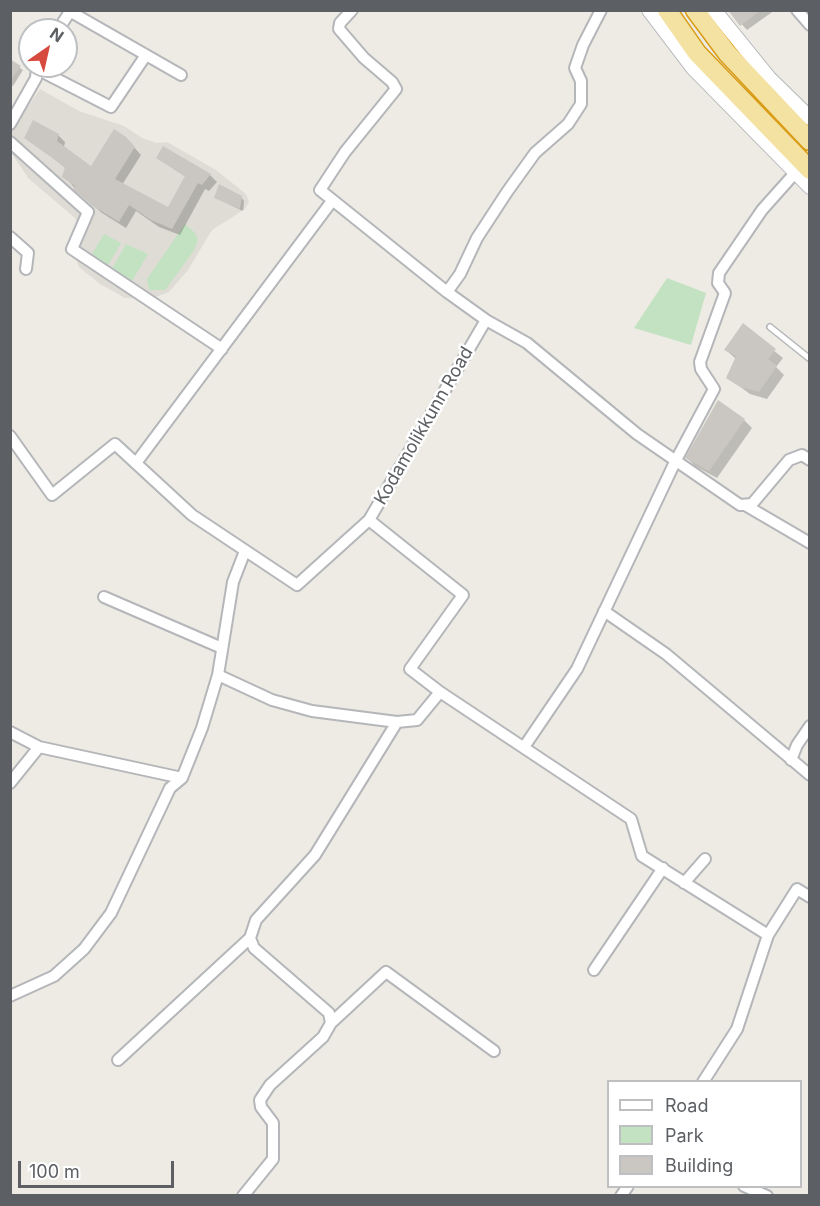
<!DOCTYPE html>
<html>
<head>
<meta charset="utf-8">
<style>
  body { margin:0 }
  #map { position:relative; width:820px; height:1206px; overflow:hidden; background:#edebe4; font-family:Inter,sans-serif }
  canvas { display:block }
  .frame { position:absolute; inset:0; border:12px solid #5c5f63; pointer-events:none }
  .legend { position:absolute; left:607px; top:1080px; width:195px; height:108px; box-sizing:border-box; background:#fff; border:2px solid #bebfc1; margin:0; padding:8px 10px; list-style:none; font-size:18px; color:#5c5f63 }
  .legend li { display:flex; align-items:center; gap:12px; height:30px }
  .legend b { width:30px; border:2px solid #bebfc1 }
  .north { position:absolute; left:18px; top:18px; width:60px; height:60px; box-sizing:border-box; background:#fff; border:2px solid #bebfc1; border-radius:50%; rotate:34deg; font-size:16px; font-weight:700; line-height:24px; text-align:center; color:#5c5f63 }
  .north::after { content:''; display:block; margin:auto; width:21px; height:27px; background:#d74b3f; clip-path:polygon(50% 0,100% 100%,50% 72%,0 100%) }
  .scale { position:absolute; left:18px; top:1161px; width:156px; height:27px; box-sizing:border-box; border:3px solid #5c5f63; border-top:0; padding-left:8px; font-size:18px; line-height:21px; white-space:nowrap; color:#5c5f63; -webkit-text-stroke:4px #fff; paint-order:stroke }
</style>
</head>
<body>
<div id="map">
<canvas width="820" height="1206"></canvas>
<div class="frame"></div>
<ul class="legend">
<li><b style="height:8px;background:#fff"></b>Road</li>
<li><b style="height:16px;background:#c2e2c2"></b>Park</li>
<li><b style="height:16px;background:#cac7c2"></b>Building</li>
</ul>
<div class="north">N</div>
<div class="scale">100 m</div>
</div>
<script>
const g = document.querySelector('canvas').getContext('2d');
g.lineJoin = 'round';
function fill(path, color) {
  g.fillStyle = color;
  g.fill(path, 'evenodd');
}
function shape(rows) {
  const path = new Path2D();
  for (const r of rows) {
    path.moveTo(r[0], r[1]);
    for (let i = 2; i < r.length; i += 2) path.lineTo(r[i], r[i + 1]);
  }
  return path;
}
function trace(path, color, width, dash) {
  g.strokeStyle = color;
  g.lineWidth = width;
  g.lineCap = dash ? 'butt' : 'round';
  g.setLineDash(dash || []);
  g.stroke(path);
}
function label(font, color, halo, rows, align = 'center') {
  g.font = font + ' Inter,sans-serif';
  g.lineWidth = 5;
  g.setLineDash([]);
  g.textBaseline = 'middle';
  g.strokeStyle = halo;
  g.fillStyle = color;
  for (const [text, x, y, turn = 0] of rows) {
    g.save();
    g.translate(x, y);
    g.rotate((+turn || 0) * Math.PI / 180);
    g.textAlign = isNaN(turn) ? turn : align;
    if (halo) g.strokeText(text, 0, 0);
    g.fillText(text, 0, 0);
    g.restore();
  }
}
const education = shape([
  [40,89,79,111,124,126,142,138,157,143,167,142,216,170,246,194,249,202,245,209,212,230,188,270,169,292,150,299,125,298,100,284,79,267,77,261,81,230,75,218,28,178,11,152,11,132]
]);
const green = shape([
  [185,224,195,233,198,240,193,252,165,290,149,290,147,279],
  [104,234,121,243,102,275,86,264],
  [126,244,148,254,126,291,107,278],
  [667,278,706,293,691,345,634,328]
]);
const shadow = shape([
  [775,10,747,30,730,11],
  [10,61,23,70,13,86,10,84],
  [58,135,65,142,64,147,91,168,133,146,141,155,122,185,168,209,186,177,157,158,210,175,217,182,209,191,205,189,180,235,159,227,136,211,126,228,102,213,82,196,64,176,67,169,26,137],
  [241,197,244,201,243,211,216,198],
  [743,326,783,358,776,367,784,375,767,399,750,394,727,377,736,359,726,350],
  [744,420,752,428,717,478,695,466,687,458]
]);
const building = shape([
  [728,10,761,10,740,26],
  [10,59,21,66,10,81],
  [33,120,59,134,57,141,91,166,114,129,126,137,135,147,115,179,168,207,185,176,156,158,163,146,211,174,202,185,198,183,172,229,151,220,129,205,119,222,93,206,73,189,75,186,62,177,65,167,24,138],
  [219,184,242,196,240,209,214,198],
  [743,323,776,349,768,359,777,366,759,392,740,387,726,378,736,356,724,350],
  [718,400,745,419,709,471,685,458]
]);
const service = shape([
  [770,327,810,359]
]);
const minor = shape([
  [352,10,340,23,339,29,364,58,392,82,396,89,345,152,320,190,447,292,460,274,477,238,507,192,535,153,568,124,581,104,581,81,575,68,583,45,601,10],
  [797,10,810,25],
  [71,12,181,75],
  [58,30,71,10],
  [37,69,111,107,146,55],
  [10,124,36,78,37,66],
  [10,142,88,212,72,249,222,349],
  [10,237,28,253,26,269],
  [486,320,527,343,637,434,740,505,752,504,789,460,802,455,810,460],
  [10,436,52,495,115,444,192,515,297,585,369,520],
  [136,463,332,201],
  [745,505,810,543],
  [104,597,222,648],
  [604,611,666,654,810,775],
  [218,675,233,582,245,551],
  [440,692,631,819,642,856,768,935,797,889,810,897],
  [10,732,39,747,182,778,170,788,111,913,84,949,54,976,10,996],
  [524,747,577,669,675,462,714,389,701,369,700,362,725,293,718,283,719,273,762,210,795,173],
  [791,760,797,745,810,726],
  [182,778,202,728,218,675,272,700,312,711,397,722,417,720,440,692,410,669,463,595,369,520,486,320,447,292],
  [10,783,39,747],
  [684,883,705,859],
  [594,970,663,868],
  [331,1023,386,972,494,1051],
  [118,1060,250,938],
  [703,1082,737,1029,768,935],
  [744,1186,767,1196],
  [243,1196,273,1159,273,1123,261,1107,260,1100,270,1085,323,1037,331,1023,329,1013,254,948,250,938,256,920,315,855,397,722],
  [621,1196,628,1186]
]);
const tertiary = shape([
  [649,10,693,68,810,187],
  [714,10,769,78,810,118]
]);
const trunk = shape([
  [667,10,697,53,810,170],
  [695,10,727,53,810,141]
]);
const streetNames = [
  ["Kodamolikkunn Road",424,426,-60]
];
fill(education, '#dfdcd5');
fill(green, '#c2e2c2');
fill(shadow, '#0003');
fill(building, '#cac7c2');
trace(service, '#b4b6b9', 8);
trace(minor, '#b4b6b9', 14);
trace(tertiary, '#b4b6b9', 16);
trace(trunk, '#d99c17', 21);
trace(service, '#fff', 5);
trace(minor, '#fff', 10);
trace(tertiary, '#fff', 14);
trace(trunk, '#f4e2a2', 18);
label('18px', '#5c5f63', '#fff', streetNames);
</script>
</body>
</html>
